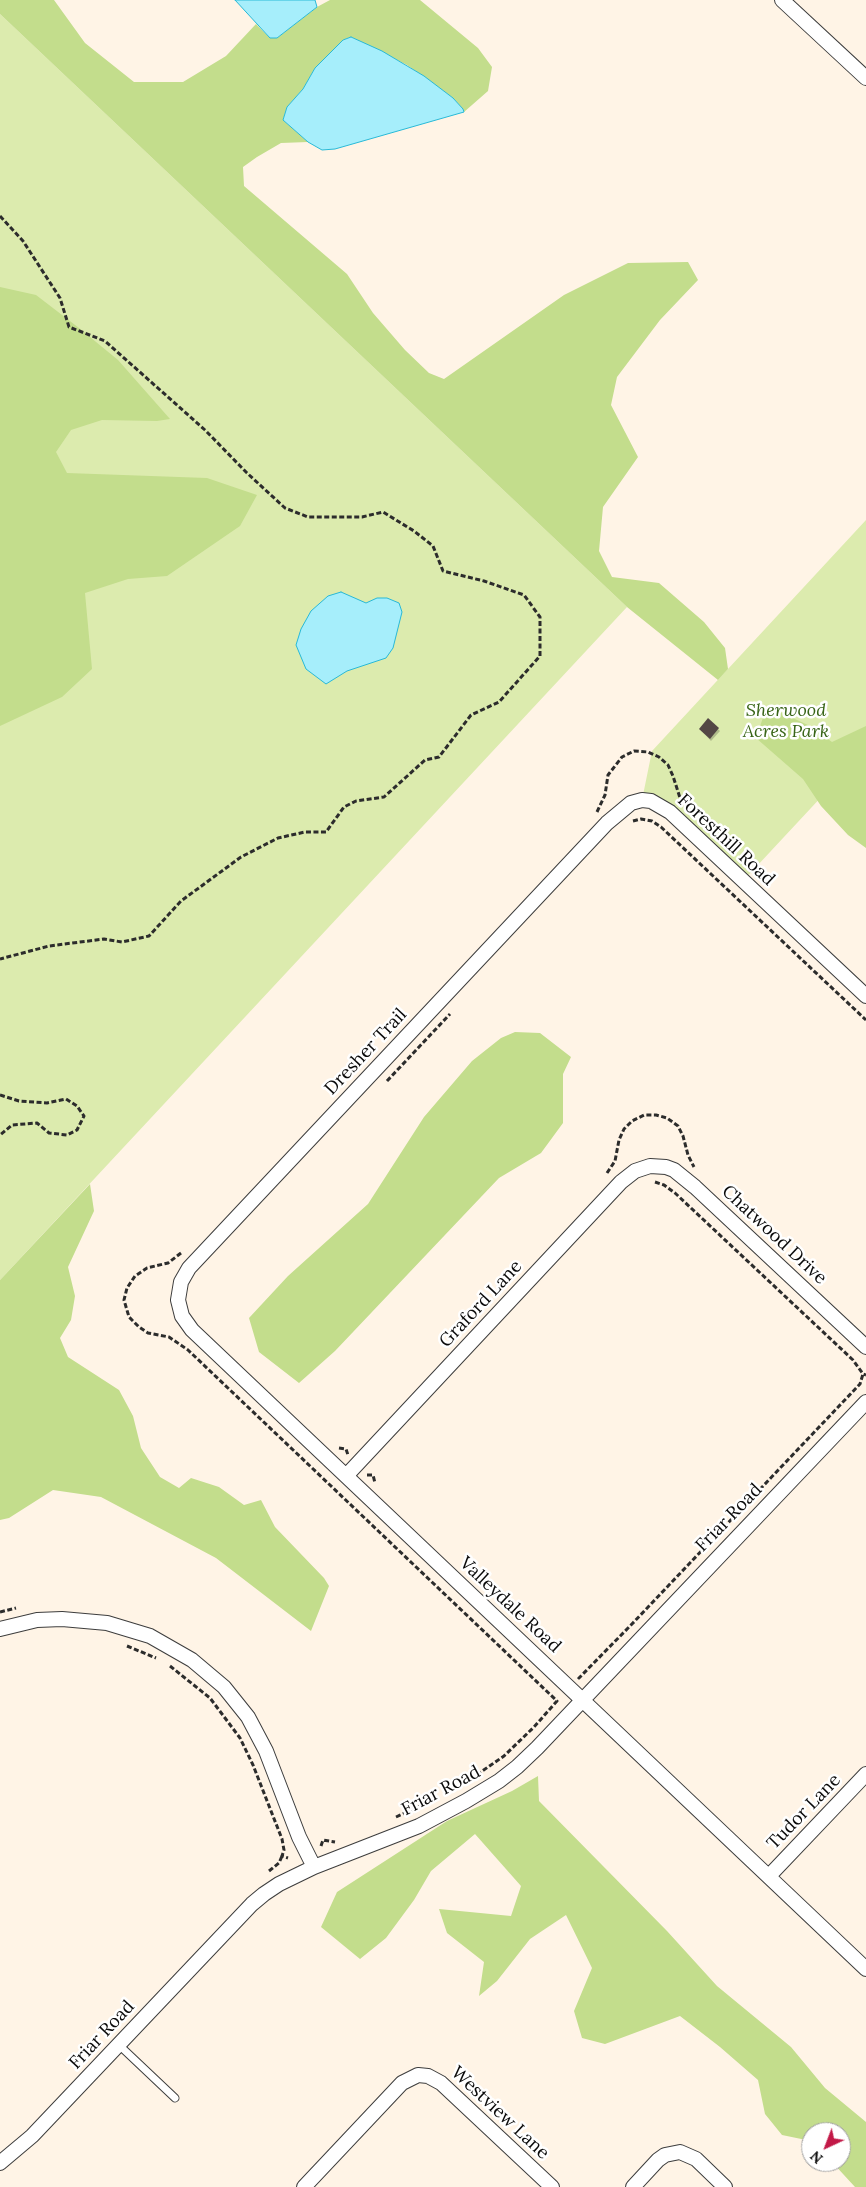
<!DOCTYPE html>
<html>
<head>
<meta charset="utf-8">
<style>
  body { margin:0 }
  #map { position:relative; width:866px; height:2187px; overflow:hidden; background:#fff4e6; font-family:Lora,serif }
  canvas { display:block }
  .north { position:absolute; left:801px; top:2122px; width:50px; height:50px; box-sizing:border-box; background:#fff; border:1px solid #9d9d9d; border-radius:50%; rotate:223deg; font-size:14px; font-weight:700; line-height:20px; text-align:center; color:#0a0a0a }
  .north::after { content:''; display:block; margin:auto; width:18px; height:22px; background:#c21947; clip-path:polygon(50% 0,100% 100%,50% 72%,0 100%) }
</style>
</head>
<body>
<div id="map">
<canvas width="866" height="2187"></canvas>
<div class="north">N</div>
</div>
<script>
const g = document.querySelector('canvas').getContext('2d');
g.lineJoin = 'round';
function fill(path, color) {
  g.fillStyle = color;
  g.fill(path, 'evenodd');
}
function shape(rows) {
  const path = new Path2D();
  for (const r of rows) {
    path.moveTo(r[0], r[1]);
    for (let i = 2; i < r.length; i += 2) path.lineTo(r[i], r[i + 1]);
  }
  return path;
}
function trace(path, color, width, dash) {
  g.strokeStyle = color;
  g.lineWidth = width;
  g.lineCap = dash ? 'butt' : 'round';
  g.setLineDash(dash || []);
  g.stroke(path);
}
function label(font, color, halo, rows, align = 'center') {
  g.font = font + ' Lora,serif';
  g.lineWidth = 5;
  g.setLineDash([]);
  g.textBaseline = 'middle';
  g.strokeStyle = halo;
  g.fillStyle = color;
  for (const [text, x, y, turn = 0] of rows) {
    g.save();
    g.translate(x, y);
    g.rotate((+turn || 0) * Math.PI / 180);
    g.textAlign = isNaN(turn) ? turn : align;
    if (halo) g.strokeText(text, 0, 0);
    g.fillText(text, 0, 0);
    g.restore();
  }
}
const green = shape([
  [0,14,627,607,0,1280],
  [866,520,866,805,838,779,743,881,670,812,642,800,652,751]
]);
const forest = shape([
  [0,0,54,0,85,43,134,82,183,82,226,56,256,24,270,38,277,38,317,7,330,0,420,0,478,48,492,67,488,91,464,112,463,109,453,98,407,65,351,37,343,40,315,68,303,89,287,107,283,120,308,142,281,143,257,157,243,167,244,186,347,274,373,313,405,350,429,373,444,379,564,295,628,263,688,262,698,280,660,320,617,377,611,405,638,457,603,507,599,551,612,577,659,583,704,622,725,648,728,669,718,680,627,607,0,14],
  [0,287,36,295,79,328,118,360,170,419,157,421,102,420,71,430,56,452,67,473,207,478,257,495,240,526,167,576,128,579,85,593,92,669,62,697,0,726],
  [767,706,810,726,832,742,866,726,866,848,848,835,821,806,803,779,756,738],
  [515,1032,540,1033,571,1057,563,1074,563,1123,541,1153,499,1178,335,1351,299,1383,259,1352,249,1318,288,1276,368,1204,424,1117,472,1061,501,1038],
  [90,1184,94,1211,68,1267,75,1296,71,1320,60,1338,68,1357,119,1390,133,1416,141,1448,160,1477,179,1488,191,1478,219,1487,244,1505,261,1500,275,1527,324,1578,329,1586,311,1631,216,1558,101,1497,53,1490,9,1518,0,1520,0,1280],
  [538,1776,539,1801,667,1931,717,1986,791,2047,825,2088,866,2122,866,2187,855,2187,832,2162,841,2162,841,2132,811,2132,811,2141,782,2135,765,2114,758,2080,720,2047,680,2016,605,2044,582,2038,574,2011,592,1968,566,1915,530,1939,497,1981,479,1996,484,1962,447,1933,439,1909,511,1916,521,1886,475,1834,431,1871,414,1900,386,1938,360,1959,321,1927,337,1892,447,1821,512,1791]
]);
const water = shape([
  [235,0,315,0,317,7,277,38,270,38,235,0],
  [351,37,382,51,424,76,453,98,463,109,464,112,335,149,322,150,308,142,283,120,287,107,303,89,315,68,343,40,351,37],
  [341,592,366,603,377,598,387,598,399,603,402,612,393,648,386,658,347,671,326,684,306,669,296,645,301,629,311,611,328,596,341,592]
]);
const shadow = shape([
  [708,720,720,731,711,741,700,729]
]);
const building = shape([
  [708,718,719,728,710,739,699,729]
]);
const path = shape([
  [0,216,23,241,60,298,69,327,105,341,205,430,247,473,285,508,308,517,362,517,383,512,414,531,433,546,443,571,484,581,524,595,540,617,540,656,499,702,471,715,439,757,425,760,384,797,356,801,344,807,326,832,305,832,278,838,241,857,181,901,149,936,122,942,104,939,49,946,0,959],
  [597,812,605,795,608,775,622,757,634,751,648,752,659,757,668,765,673,776,681,801],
  [633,821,641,819,652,821,661,827,866,1020],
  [387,1081,450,1014],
  [0,1095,19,1101,47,1103,66,1099,77,1106,84,1116,77,1130,67,1135,49,1133,37,1123,12,1125,0,1135],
  [607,1173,615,1161,619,1140,624,1129,632,1121,644,1115,656,1115,667,1118,678,1126,683,1136,688,1155,694,1167],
  [655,1182,664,1185,675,1193,853,1360,863,1374,866,1375],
  [181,1253,168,1263,147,1268,135,1276,127,1288,124,1300,129,1317,139,1327,148,1333,169,1337,188,1350,557,1701,534,1727,504,1756,472,1778],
  [339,1448,346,1449,348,1455],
  [367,1475,373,1475,375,1483],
  [0,1612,16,1608],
  [127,1646,156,1658],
  [170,1666,210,1698,240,1738,253,1765,282,1839,284,1850,282,1856,288,1858],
  [578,1677,579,1678,631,1625,860,1384,863,1374],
  [446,1793,462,1784],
  [396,1817,425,1804],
  [321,1846,323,1840,335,1842],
  [269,1871,279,1863,282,1856]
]);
const service = shape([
  [119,2045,175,2098]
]);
const minor = shape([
  [782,0,866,78],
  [866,996,670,812,651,801,642,800,631,803,607,823,189,1268,181,1282,178,1300,182,1316,192,1330,866,1969],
  [346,1476,621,1182,635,1171,650,1166,666,1167,674,1170,695,1187,866,1347],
  [0,1629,37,1620,62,1619,107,1623,150,1636,192,1660,224,1687,248,1717,266,1751,299,1837,314,1867],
  [769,1876,866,1774],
  [0,2163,32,2136,252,1904,264,1894,279,1884,314,1867,419,1826,466,1801,499,1781,517,1767,537,1748,866,1402],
  [304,2187,402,2083,418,2075,428,2076,441,2083,552,2187],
  [633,2187,658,2160,665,2155,680,2152,696,2159,725,2187]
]);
const parkNames = [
  ["Sherwood",786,711],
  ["Acres Park",786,732]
];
const streetNames = [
  ["Foresthill Road",726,840,43],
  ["Dresher Trail",366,1052,-47],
  ["Chatwood Drive",774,1235,43],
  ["Graford Lane",481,1304,-47],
  ["Friar Road",729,1518,-46],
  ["Valleydale Road",510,1605,43],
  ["Friar Road",441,1791,-28],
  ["Tudor Lane",804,1812,-46],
  ["Friar Road",102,2035,-47],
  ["Westview Lane",500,2113,43]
];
fill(green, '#dcebae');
fill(forest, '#c3dd8c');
fill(water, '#a6eefb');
trace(water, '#28b9d7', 1);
fill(shadow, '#0003');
fill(building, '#534745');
trace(service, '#3d3d3d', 9);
trace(minor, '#3d3d3d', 16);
trace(path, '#2c2c2c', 3, [5, 2.5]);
trace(service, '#fff', 7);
trace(minor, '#fff', 14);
label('italic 18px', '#386417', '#fff', parkNames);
label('18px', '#0a0a0a', '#fff', streetNames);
</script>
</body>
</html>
